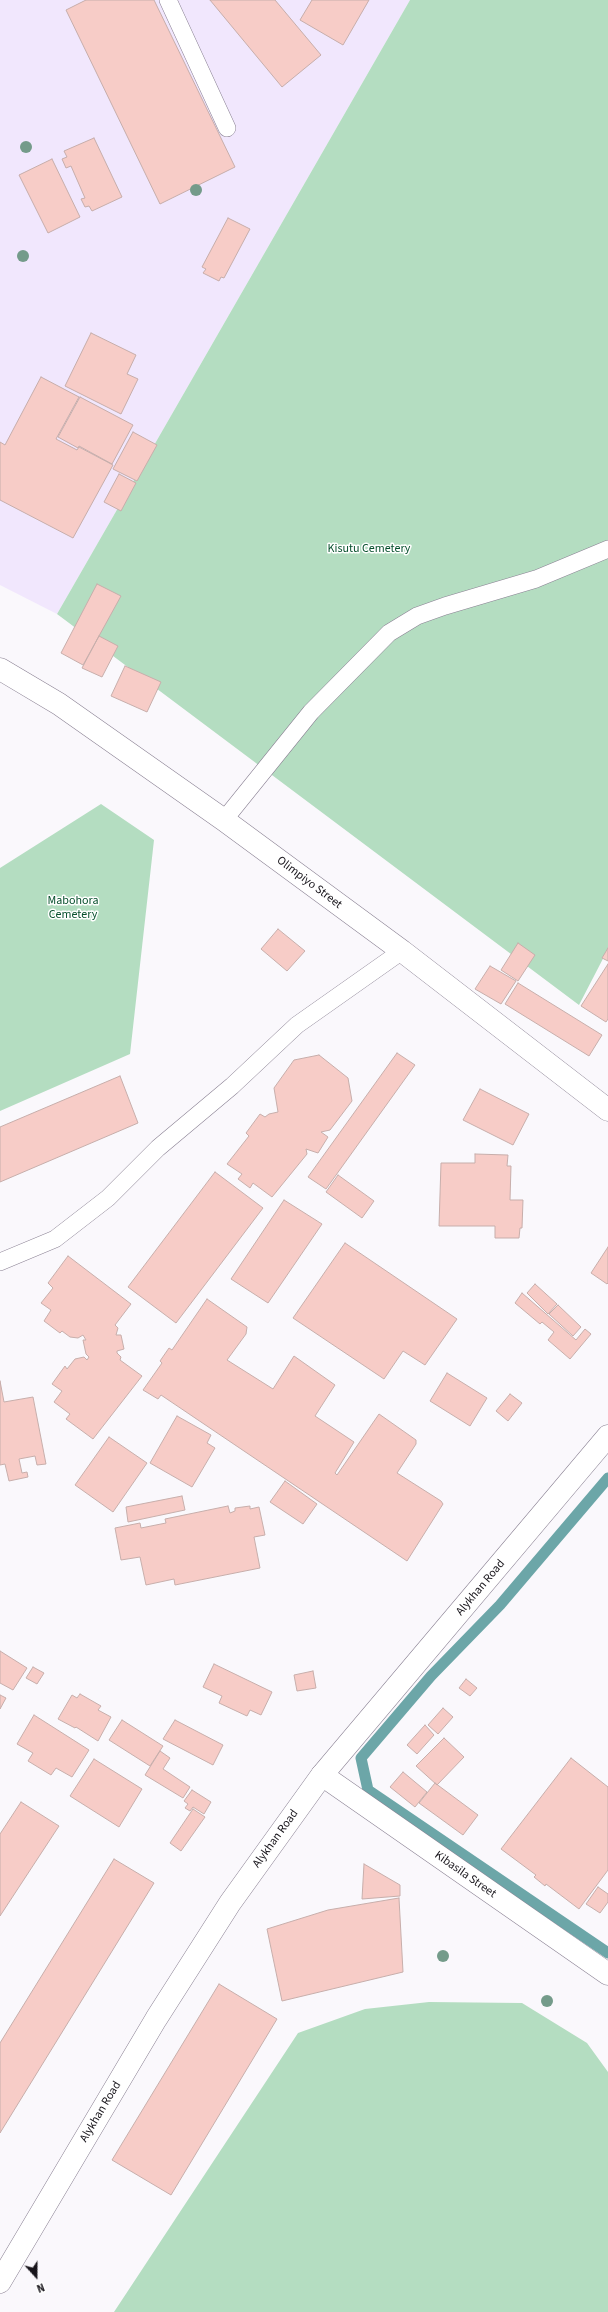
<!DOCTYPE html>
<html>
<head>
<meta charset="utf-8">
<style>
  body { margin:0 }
  #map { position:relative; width:608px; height:2312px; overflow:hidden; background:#faf8fc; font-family:"Source Sans 3",sans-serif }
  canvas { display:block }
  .north { position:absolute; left:16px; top:2256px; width:40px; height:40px; -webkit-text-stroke:3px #fff; paint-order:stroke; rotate:159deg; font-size:11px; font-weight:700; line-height:16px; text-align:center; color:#17141a }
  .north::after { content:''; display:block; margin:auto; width:14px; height:18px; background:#17141a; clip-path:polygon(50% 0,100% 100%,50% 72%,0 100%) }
</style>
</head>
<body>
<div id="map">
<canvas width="608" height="2312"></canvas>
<div class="north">N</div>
</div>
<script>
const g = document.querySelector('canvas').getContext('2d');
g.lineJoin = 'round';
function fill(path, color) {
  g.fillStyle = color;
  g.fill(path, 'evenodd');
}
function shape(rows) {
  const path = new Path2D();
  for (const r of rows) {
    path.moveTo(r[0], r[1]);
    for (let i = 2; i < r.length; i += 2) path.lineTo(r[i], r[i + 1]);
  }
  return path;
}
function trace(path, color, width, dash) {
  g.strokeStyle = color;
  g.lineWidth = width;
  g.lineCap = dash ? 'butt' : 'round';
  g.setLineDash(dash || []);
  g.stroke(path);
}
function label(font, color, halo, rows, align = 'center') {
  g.font = font + ' "Source Sans 3",sans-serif';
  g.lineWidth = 3;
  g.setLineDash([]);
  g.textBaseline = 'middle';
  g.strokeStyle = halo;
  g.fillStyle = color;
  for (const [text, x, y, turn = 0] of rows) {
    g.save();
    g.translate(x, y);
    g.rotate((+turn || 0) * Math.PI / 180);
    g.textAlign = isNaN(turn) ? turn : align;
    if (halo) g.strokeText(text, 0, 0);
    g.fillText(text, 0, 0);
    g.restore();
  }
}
const built = shape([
  [0,0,410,0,57,614,0,585]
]);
const green = shape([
  [410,0,608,0,608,949,579,1005,57,614],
  [101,804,154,840,130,1054,0,1111,0,868],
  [429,2002,522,2003,587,2043,608,2072,608,2312,114,2312,298,2033,365,2009]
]);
const stream = shape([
  [608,1478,500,1605,431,1676,361,1758,368,1790,608,1953]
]);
const building = shape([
  [86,0,154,0,235,167,160,204,66,10,86,0],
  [210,0,275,0,321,55,282,87,210,0],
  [312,0,369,0,343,45,300,20,312,0],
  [94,138,122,197,92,211,89,206,85,207,81,199,85,198,71,166,66,168,62,159,67,157,64,151,94,138],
  [52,159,80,217,48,233,19,175,52,159],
  [228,218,250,229,224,278,221,277,219,281,203,273,206,269,202,267,228,218],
  [91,333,136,355,127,374,138,379,121,414,65,386,91,333],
  [41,377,79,397,56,439,77,450,79,447,113,465,73,538,0,500,0,442,5,445,41,377],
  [80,397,133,425,112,464,79,446,78,448,58,437,80,397],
  [133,432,157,445,137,481,113,469,133,432],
  [119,474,136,483,121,511,104,502,119,474],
  [97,584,121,596,83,665,61,653,97,584],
  [99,636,118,646,102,677,82,668,99,636],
  [125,666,161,682,147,712,111,696,125,666],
  [278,929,305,951,287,971,261,949,278,929],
  [518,943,535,955,518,981,501,970,518,943],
  [608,948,608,961,602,958,608,948],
  [608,964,608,1019,606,1022,581,1006,608,964],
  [490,966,516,981,501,1004,475,989,490,966],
  [518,983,602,1035,589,1056,505,1004,518,983],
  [397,1053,415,1065,326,1189,308,1177,397,1053],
  [319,1055,348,1078,352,1101,330,1130,321,1132,328,1137,318,1153,306,1149,307,1154,272,1197,253,1183,250,1188,238,1179,242,1174,227,1164,249,1136,246,1133,260,1114,265,1117,269,1114,278,1112,274,1088,294,1060,319,1055],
  [120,1076,138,1123,0,1182,0,1127,120,1076],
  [480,1089,529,1114,513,1145,463,1120,480,1089],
  [475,1154,508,1155,507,1166,511,1166,510,1200,523,1200,522,1228,520,1228,519,1238,495,1238,495,1226,439,1226,441,1163,475,1163,475,1154],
  [215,1172,263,1208,176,1323,128,1287,215,1172],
  [338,1175,374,1201,362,1218,326,1192,338,1175],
  [284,1200,322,1224,268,1303,231,1279,284,1200],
  [345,1243,457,1319,425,1365,403,1351,384,1379,293,1318,345,1243],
  [608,1247,608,1283,607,1284,591,1273,608,1247],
  [68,1256,131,1304,115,1325,118,1328,116,1335,121,1335,124,1349,117,1351,117,1353,121,1357,120,1360,142,1376,93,1439,66,1419,70,1414,54,1402,62,1391,52,1384,65,1366,67,1369,75,1359,84,1357,87,1360,89,1357,86,1354,83,1340,86,1340,83,1335,78,1338,70,1337,62,1331,60,1333,44,1321,51,1310,41,1303,53,1288,48,1283,68,1256],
  [535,1284,557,1304,548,1314,527,1293,535,1284],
  [522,1293,576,1340,585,1329,591,1334,570,1359,548,1340,554,1332,542,1322,540,1324,515,1303,522,1293],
  [207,1299,247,1327,246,1334,227,1360,273,1389,294,1356,335,1385,315,1416,354,1442,335,1473,337,1475,379,1414,416,1440,416,1444,397,1473,441,1501,443,1504,407,1561,161,1395,158,1399,143,1390,162,1363,160,1361,169,1348,172,1350,207,1299],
  [558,1305,581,1327,573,1336,549,1314,558,1305],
  [447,1373,487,1398,470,1426,430,1401,447,1373],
  [0,1381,4,1402,33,1397,46,1464,37,1465,35,1456,19,1459,22,1473,27,1472,28,1477,9,1481,5,1464,0,1465,0,1381],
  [510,1394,522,1403,508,1421,496,1411,510,1394],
  [177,1416,211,1435,207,1443,215,1448,192,1487,150,1463,177,1416],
  [109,1437,147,1463,113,1512,75,1485,109,1437],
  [285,1481,317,1504,303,1524,270,1502,285,1481],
  [182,1496,185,1510,128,1522,126,1507,182,1496],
  [228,1506,230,1513,235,1511,235,1508,250,1506,250,1509,259,1507,265,1535,254,1537,260,1568,175,1585,174,1579,146,1585,140,1557,121,1560,115,1528,140,1523,141,1528,166,1523,165,1519,228,1506],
  [0,1651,27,1668,13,1690,0,1683,0,1651],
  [214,1664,272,1692,261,1715,250,1710,247,1716,219,1703,222,1696,203,1687,214,1664],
  [33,1667,44,1673,37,1684,26,1678,33,1667],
  [313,1671,316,1688,297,1691,294,1675,313,1671],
  [466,1679,477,1688,470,1696,459,1688,466,1679],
  [80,1694,101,1706,98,1710,111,1717,98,1741,76,1727,75,1728,58,1719,72,1695,77,1698,80,1694],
  [0,1695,6,1698,0,1709,0,1695],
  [443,1708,453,1717,438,1734,428,1725,443,1708],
  [34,1715,89,1750,72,1777,56,1768,51,1775,28,1761,33,1753,17,1744,34,1715],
  [122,1720,163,1746,150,1766,109,1740,122,1720],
  [175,1720,223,1745,213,1765,163,1739,175,1720],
  [425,1725,434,1735,417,1754,407,1745,425,1725],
  [444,1738,464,1757,437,1785,416,1766,444,1738],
  [160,1751,170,1758,163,1769,190,1787,183,1798,145,1775,160,1751],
  [571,1758,608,1787,608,1870,579,1909,546,1884,545,1886,534,1877,536,1875,501,1849,571,1758],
  [94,1759,142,1789,119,1827,70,1796,94,1759],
  [403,1772,427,1792,415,1807,390,1787,403,1772],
  [435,1783,478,1815,463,1835,419,1803,435,1783],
  [192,1790,211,1802,204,1814,193,1807,190,1811,185,1808,188,1804,184,1801,192,1790],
  [21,1802,59,1826,0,1916,0,1834,21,1802],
  [193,1809,205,1817,181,1851,170,1843,193,1809],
  [114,1859,154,1883,0,2133,0,2043,114,1859],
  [364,1864,400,1885,400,1896,362,1899,364,1864],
  [598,1887,608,1894,608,1902,600,1913,586,1904,598,1887],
  [399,1898,403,1972,282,2001,267,1929,328,1910,399,1898],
  [219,1984,277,2019,171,2195,112,2160,219,1984]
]);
const service = shape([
  [168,0,227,128],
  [224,820,311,712,389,633,417,616,445,606,536,579,608,549],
  [0,1262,55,1239,108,1198,158,1148,232,1086,297,1025,402,951]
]);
const minor = shape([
  [0,669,59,704,224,820,402,951,608,1110],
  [322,1775,608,1974]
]);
const tertiary = shape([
  [0,2282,156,2019,230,1903,322,1775,608,1436]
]);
const trees = [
  [26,147],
  [196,190],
  [23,256],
  [443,1956],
  [547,2001]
];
const parkNames = [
  ["Kisutu Cemetery",369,549],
  ["Mabohora",73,901],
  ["Cemetery",73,915]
];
const streetNames = [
  ["Olimpiyo Street",309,883,37],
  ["Alykhan Road",481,1588,-50],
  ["Alykhan Road",276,1839,-54],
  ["Kibasila Street",465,1875,35],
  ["Alykhan Road",101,2112,-59]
];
fill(built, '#f1e7fd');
fill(green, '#b4ddc1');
trace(stream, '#6ca6a8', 11);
fill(building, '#f7ccc7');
trace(building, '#c7aeab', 1);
trace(service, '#8a8193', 18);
trace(minor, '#8a8193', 23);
trace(tertiary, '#8a8193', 23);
trace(service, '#fff', 17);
trace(minor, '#fff', 22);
trace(tertiary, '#fff', 22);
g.fillStyle = '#749b8a';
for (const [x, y] of trees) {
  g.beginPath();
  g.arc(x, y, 6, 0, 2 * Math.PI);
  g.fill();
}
label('12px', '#064f2c', '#fff', parkNames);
label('12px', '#17141a', '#fff', streetNames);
</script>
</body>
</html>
